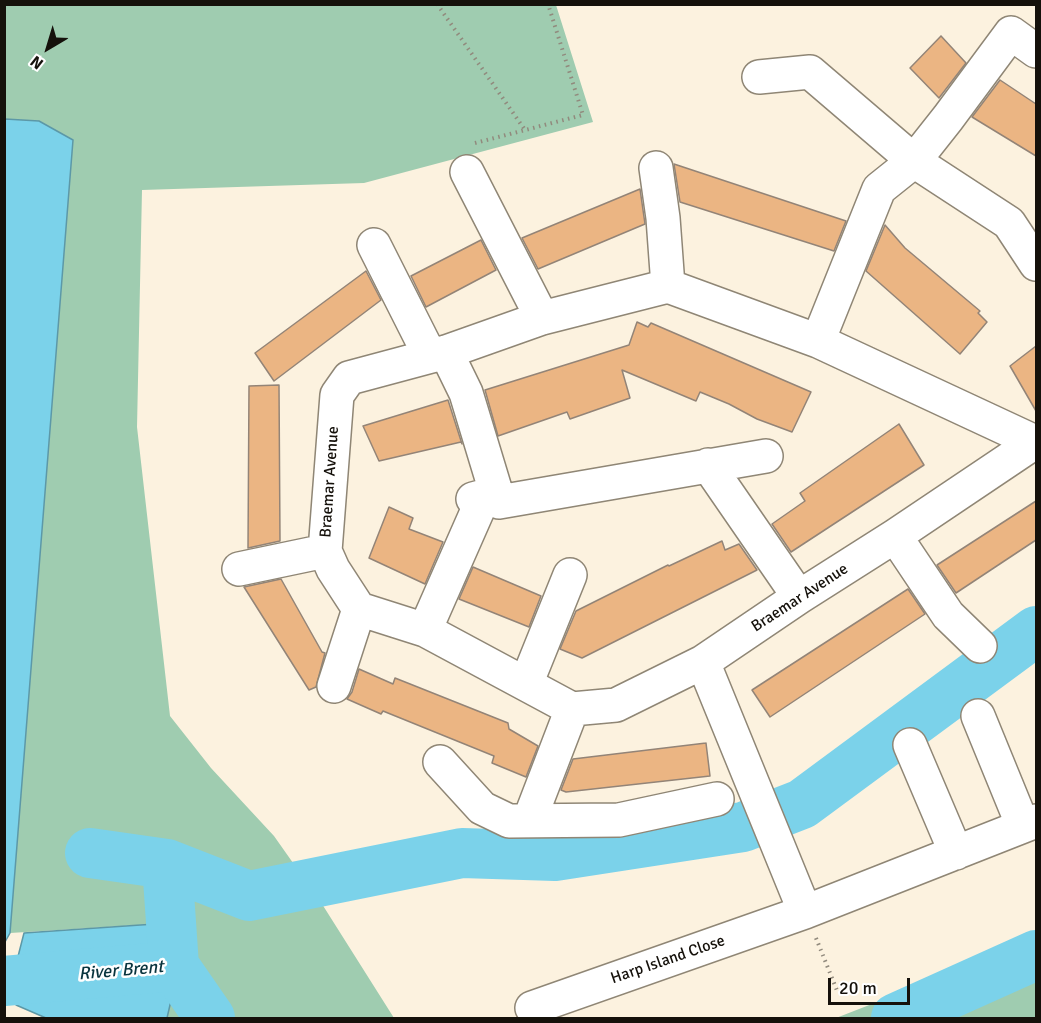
<!DOCTYPE html>
<html>
<head>
<meta charset="utf-8">
<style>
  body { margin:0 }
  #map { position:relative; width:1041px; height:1023px; overflow:hidden; background:#fcf2df; font-family:Signika,sans-serif }
  canvas { display:block }
  .frame { position:absolute; inset:0; border:6px solid #15110b; pointer-events:none }
  .north { position:absolute; left:18px; top:18px; width:60px; height:60px; -webkit-text-stroke:4px #fff; paint-order:stroke; rotate:218deg; font-size:16px; font-weight:700; line-height:24px; text-align:center; color:#15110b }
  .north::after { content:''; display:block; margin:auto; width:21px; height:27px; background:#15110b; clip-path:polygon(50% 0,100% 100%,50% 72%,0 100%) }
  .scale { position:absolute; left:828px; top:978px; width:82px; height:27px; box-sizing:border-box; border:3px solid #15110b; border-top:0; padding-left:8px; font-size:18px; line-height:21px; white-space:nowrap; color:#15110b; -webkit-text-stroke:4px #fff; paint-order:stroke }
</style>
</head>
<body>
<div id="map">
<canvas width="1041" height="1023"></canvas>
<div class="frame"></div>
<div class="north">N</div>
<div class="scale">20 m</div>
</div>
<script>
const g = document.querySelector('canvas').getContext('2d');
g.lineJoin = 'round';
function fill(path, color) {
  g.fillStyle = color;
  g.fill(path, 'evenodd');
}
function shape(rows) {
  const path = new Path2D();
  for (const r of rows) {
    path.moveTo(r[0], r[1]);
    for (let i = 2; i < r.length; i += 2) path.lineTo(r[i], r[i + 1]);
  }
  return path;
}
function trace(path, color, width, dash) {
  g.strokeStyle = color;
  g.lineWidth = width;
  g.lineCap = dash ? 'butt' : 'round';
  g.setLineDash(dash || []);
  g.stroke(path);
}
function label(font, color, halo, rows, align = 'center') {
  g.font = font + ' Signika,sans-serif';
  g.lineWidth = 5;
  g.setLineDash([]);
  g.textBaseline = 'middle';
  g.strokeStyle = halo;
  g.fillStyle = color;
  for (const [text, x, y, turn = 0] of rows) {
    g.save();
    g.translate(x, y);
    g.rotate((+turn || 0) * Math.PI / 180);
    g.textAlign = isNaN(turn) ? turn : align;
    if (halo) g.strokeText(text, 0, 0);
    g.fillText(text, 0, 0);
    g.restore();
  }
}
const green = shape([
  [4,5,556,5,593,122,364,183,142,190,137,427,170,716,211,768,274,836,322,904,394,1018,167,1018,187,931,155,924,10,933,73,140,39,121,5,119],
  [1036,940,1036,1018,836,1018]
]);
const water = shape([
  [5,119,39,121,73,140,10,933,5,942,5,119],
  [155,924,187,931,167,1018,46,1018,16,1005,12,980,24,933,155,924]
]);
const river = shape([
  [90,853,167,864,249,896,462,853,555,856,743,827,802,804,1036,631],
  [167,864,174,966],
  [4,981,174,966,210,1018],
  [896,1018,1036,955]
]);
const building = shape([
  [941,36,966,63,939,98,910,68,941,36],
  [1000,80,1036,104,1036,156,972,117,1000,80],
  [674,164,846,221,834,251,680,202,674,164],
  [640,189,645,224,538,269,522,238,640,189],
  [885,225,905,248,980,311,978,313,987,322,960,354,866,271,885,225],
  [481,240,496,270,426,307,411,276,481,240],
  [366,271,381,300,274,381,255,353,366,271],
  [637,322,648,327,651,323,811,392,792,432,757,419,729,404,700,392,696,401,622,370,630,398,570,419,567,412,498,436,485,390,629,345,637,322],
  [1036,346,1036,411,1010,366,1036,346],
  [279,385,280,541,248,548,249,386,279,385],
  [448,400,462,444,461,442,379,461,363,426,448,400],
  [899,424,924,465,791,552,772,524,805,501,800,493,899,424],
  [1036,501,1036,540,956,593,937,565,1036,501],
  [389,507,413,518,409,529,443,542,425,584,369,558,389,507],
  [722,541,725,550,739,544,757,570,582,658,560,649,576,611,668,565,669,566,722,541],
  [473,567,541,596,529,627,459,599,473,567],
  [281,579,322,652,325,653,316,687,309,690,244,587,281,579],
  [908,589,925,614,770,717,752,690,908,589],
  [359,669,393,684,395,678,508,723,509,729,538,746,526,777,492,763,494,756,383,711,381,714,347,699,352,692,359,669],
  [706,743,710,776,566,792,561,790,573,759,706,743]
]);
const path = shape([
  [437,4,525,130],
  [475,143,583,115,548,4],
  [816,938,838,993]
]);
const minor = shape([
  [759,77,810,72,914,161,1009,223,1036,264],
  [656,168,663,218,668,286],
  [467,172,542,318],
  [374,245,430,356],
  [818,341,879,189,914,161,948,118,1011,33,1036,51],
  [446,352,466,393,499,502],
  [1035,442,818,341,668,286,542,318,446,352,349,378,337,395,325,551,333,569,359,609,425,630,572,709,616,705,703,662,799,597,895,536,1035,442,1036,441],
  [708,465,799,597],
  [473,499,484,496,499,502,766,456],
  [895,536,948,615,980,646],
  [239,569,325,551],
  [425,630,484,496],
  [703,662,805,912],
  [526,684,570,575],
  [334,686,359,609],
  [978,716,1023,826],
  [910,745,956,853],
  [440,762,482,808,509,821,619,820,717,799],
  [529,821,572,709],
  [532,1008,805,912,1036,821]
]);
const streetNames = [
  ["Braemar Avenue",330,482,-86],
  ["Braemar Avenue",800,598,-33],
  ["Harp Island Close",668,960,-19]
];
const waterNames = [
  ["River Brent",121,971,-5]
];
fill(green, '#9fccb0');
fill(water, '#7bd2ea');
trace(water, '#5c98a7', 1.5);
trace(river, '#7bd2ea', 50);
fill(building, '#ebb583');
trace(building, '#938477', 1.5);
trace(minor, '#8f8675', 36);
trace(path, '#918a7d', 4, [1.5, 4.5]);
trace(minor, '#fff', 33);
label('16px', '#15110b', '#fff', streetNames);
label('italic 18px', '#09343e', '#fff', waterNames);
</script>
</body>
</html>
